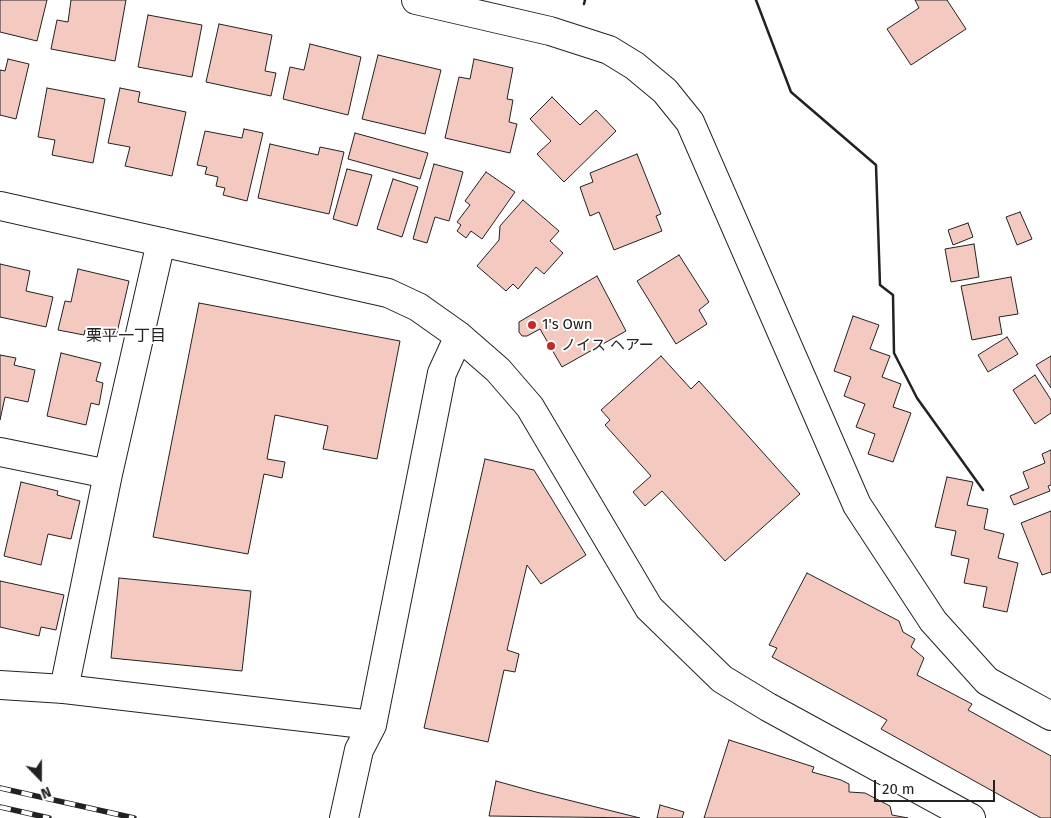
<!DOCTYPE html>
<html>
<head>
<meta charset="utf-8">
<style>
  body { margin:0 }
  #map { position:relative; width:1051px; height:818px; overflow:hidden; background:#fff; font-family:"Fira Sans",sans-serif }
  canvas { display:block }
  .north { position:absolute; left:15px; top:753px; width:50px; height:50px; -webkit-text-stroke:4px #fff; paint-order:stroke; rotate:158deg; font-size:14px; font-weight:700; line-height:20px; text-align:center; color:#222 }
  .north::after { content:''; display:block; margin:auto; width:18px; height:22px; background:#222; clip-path:polygon(50% 0,100% 100%,50% 72%,0 100%) }
  .scale { position:absolute; left:874px; top:780px; width:121px; height:22px; box-sizing:border-box; border:2px solid #222; border-top:0; padding-left:6px; font-size:15px; line-height:18px; white-space:nowrap; color:#222; -webkit-text-stroke:4px #fff; paint-order:stroke }
</style>
</head>
<body>
<div id="map">
<canvas width="1051" height="818"></canvas>
<div class="north">N</div>
<div class="scale">20 m</div>
</div>
<script>
const g = document.querySelector('canvas').getContext('2d');
g.lineJoin = 'round';
function fill(path, color) {
  g.fillStyle = color;
  g.fill(path, 'evenodd');
}
function shape(rows) {
  const path = new Path2D();
  for (const r of rows) {
    path.moveTo(r[0], r[1]);
    for (let i = 2; i < r.length; i += 2) path.lineTo(r[i], r[i + 1]);
  }
  return path;
}
function trace(path, color, width, dash) {
  g.strokeStyle = color;
  g.lineWidth = width;
  g.lineCap = dash ? 'butt' : 'round';
  g.setLineDash(dash || []);
  g.stroke(path);
}
function label(font, color, halo, rows, align = 'center') {
  g.font = font + ' "Fira Sans","Noto Sans JP",sans-serif';
  g.lineWidth = 4;
  g.setLineDash([]);
  g.textBaseline = 'middle';
  g.strokeStyle = halo;
  g.fillStyle = color;
  for (const [text, x, y, turn = 0] of rows) {
    g.save();
    g.translate(x, y);
    g.rotate((+turn || 0) * Math.PI / 180);
    g.textAlign = isNaN(turn) ? turn : align;
    if (halo) g.strokeText(text, 0, 0);
    g.fillText(text, 0, 0);
    g.restore();
  }
}
const building = shape([
  [0,0,47,0,37,41,0,32,0,0],
  [71,0,126,0,115,61,51,49,57,20,68,22,71,0],
  [947,0,966,29,911,65,887,29,919,8,915,0,947,0],
  [148,15,202,25,192,77,138,67,148,15],
  [219,24,272,35,265,71,276,73,271,96,206,82,219,24],
  [310,44,361,57,348,115,283,99,290,67,304,70,310,44],
  [378,55,441,70,425,134,362,119,378,55],
  [8,59,29,64,16,119,0,115,0,70,5,71,8,59],
  [474,59,513,68,507,99,513,100,509,122,517,124,510,153,445,138,459,77,470,79,474,59],
  [47,88,105,99,93,163,52,155,55,140,38,137,47,88],
  [120,88,140,92,138,102,186,112,172,176,125,166,130,147,108,143,120,88],
  [552,97,580,125,596,110,616,131,564,182,537,154,551,141,530,119,552,97],
  [244,129,263,133,247,201,223,195,225,188,216,186,218,177,205,174,207,167,197,165,205,131,242,138,244,129],
  [355,133,428,153,420,179,348,159,355,133],
  [270,144,318,155,320,147,344,152,329,214,258,198,270,144],
  [637,154,661,214,656,216,662,231,614,250,599,212,590,216,580,187,593,182,590,173,637,154],
  [434,164,463,172,449,221,435,217,427,243,413,239,434,164],
  [347,169,372,175,357,226,333,219,347,169],
  [486,172,515,192,482,239,471,231,466,238,457,231,461,225,457,222,470,205,465,201,486,172],
  [393,179,418,187,402,237,377,229,393,179],
  [523,200,559,231,550,241,563,253,544,274,536,267,518,289,513,284,506,291,477,266,499,240,500,226,523,200],
  [1020,212,1032,239,1017,245,1006,217,1020,212],
  [968,223,973,237,953,245,948,230,968,223],
  [974,244,979,277,951,282,945,249,974,244],
  [679,255,709,302,699,310,707,324,676,344,637,281,679,255],
  [0,264,30,271,26,291,53,297,46,327,0,317,0,264],
  [78,269,129,281,116,337,85,330,84,335,58,330,65,301,71,302,78,269],
  [597,276,626,331,562,367,540,329,527,336,522,336,519,332,519,322,597,276],
  [1011,277,1018,314,999,317,1002,334,972,340,961,286,1011,277],
  [199,303,400,341,377,459,323,449,328,426,275,415,267,459,285,462,282,478,264,474,248,554,153,537,199,303],
  [853,316,879,325,870,349,890,356,882,377,901,384,893,407,911,413,893,462,868,454,875,434,856,427,865,404,844,396,851,377,834,371,853,316],
  [1007,337,1018,354,988,372,978,355,1007,337],
  [61,353,101,363,96,381,103,383,99,405,91,403,86,425,47,416,61,353],
  [0,355,16,358,14,365,35,370,28,402,5,397,0,420,0,355],
  [661,356,691,389,699,381,800,494,725,561,662,491,645,506,633,492,651,476,605,425,610,420,601,410,661,356],
  [1051,356,1051,388,1036,365,1051,356],
  [1035,375,1051,400,1051,413,1035,424,1013,390,1035,375],
  [1051,450,1051,485,1048,486,1050,491,1014,505,1010,496,1029,488,1023,472,1045,463,1042,454,1051,450],
  [485,459,534,470,586,555,541,584,527,565,507,650,519,654,515,672,504,670,488,742,424,728,485,459],
  [947,477,973,482,967,505,988,509,984,529,1004,534,998,558,1018,563,1007,612,983,607,987,587,964,583,969,559,951,555,956,531,935,527,947,477],
  [21,482,58,491,57,495,80,501,71,539,48,534,41,565,4,556,21,482],
  [1051,511,1051,572,1042,575,1021,523,1051,511],
  [807,573,899,621,903,632,915,639,911,647,924,658,917,675,972,704,968,710,1051,756,1051,818,1041,818,881,729,887,720,772,657,777,648,769,645,807,573],
  [119,578,251,591,242,671,111,658,119,578],
  [0,581,64,595,56,630,41,627,39,636,0,627,0,581],
  [729,740,814,767,812,772,841,780,849,784,849,792,865,793,890,806,892,815,908,818,704,818,729,740],
  [496,781,536,792,640,818,489,816,496,781],
  [660,805,684,812,682,818,657,818,660,805]
]);
const street = shape([
  [416,0,550,31,609,50,635,66,665,91,690,122,857,505,933,621,987,681,1051,716],
  [0,452,108,474],
  [64,689,108,474,161,242]
]);
const secondary = shape([
  [0,206,388,293,418,307,459,336,498,370,530,407,649,608,722,679,768,707,971,818],
  [0,685,64,689,372,725],
  [344,818,359,750,372,725,442,373,459,336]
]);
const rail = shape([
  [0,788,134,818],
  [0,807,49,818]
]);
const wall = shape([
  [756,0,791,92,876,165,880,285,893,295,894,353,917,398,983,490],
  [584,4,585,0]
]);
const markers = [
  [532,325,5,"#c62828"],
  [551,346,5,"#c62828"]
];
const poiNames = [
  ["1's Own",542,325],
  ["ノイス ヘアー",561,346]
];
const neighbourhoodNames = [
  ["栗平一丁目",126,337]
];
fill(building, '#f3c9c0');
trace(building, '#222', 1);
trace(street, '#222', 30);
trace(secondary, '#222', 30);
trace(street, '#fff', 28);
trace(secondary, '#fff', 28);
trace(rail, '#222', 5.5);
trace(rail, '#fff', 4, [11]);
trace(wall, '#222', 2.5);
for (const [x, y, r, color] of markers) {
  const dot = new Path2D();
  dot.arc(x, y, r, 0, 2 * Math.PI);
  g.fillStyle = color;
  g.fill(dot);
  trace(dot, '#fff', 2);
}
label('15px', '#222', '#fff', poiNames, 'left');
label('16px', '#222', '#fff', neighbourhoodNames);
</script>
</body>
</html>
